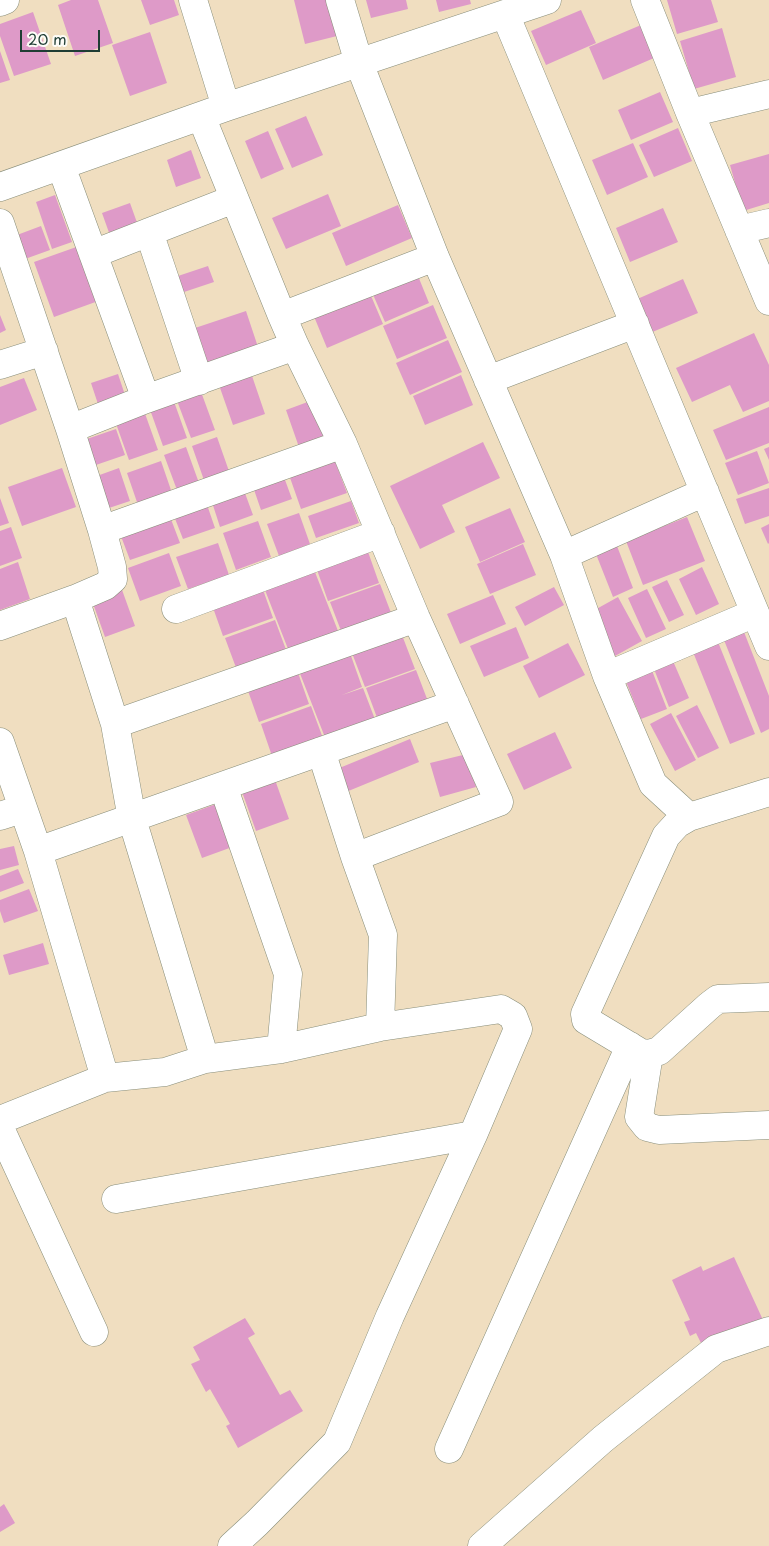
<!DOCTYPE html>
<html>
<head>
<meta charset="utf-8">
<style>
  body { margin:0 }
  #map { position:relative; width:769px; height:1546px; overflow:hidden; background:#f0dec0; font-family:"Playpen Sans",sans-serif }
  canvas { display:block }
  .scale { position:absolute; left:20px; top:30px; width:80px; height:22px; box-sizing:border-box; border:2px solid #1f3d34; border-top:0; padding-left:6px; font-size:15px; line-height:18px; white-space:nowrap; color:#1f3d34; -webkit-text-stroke:4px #fdfcf7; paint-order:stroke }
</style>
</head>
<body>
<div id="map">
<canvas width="769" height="1546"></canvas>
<div class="scale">20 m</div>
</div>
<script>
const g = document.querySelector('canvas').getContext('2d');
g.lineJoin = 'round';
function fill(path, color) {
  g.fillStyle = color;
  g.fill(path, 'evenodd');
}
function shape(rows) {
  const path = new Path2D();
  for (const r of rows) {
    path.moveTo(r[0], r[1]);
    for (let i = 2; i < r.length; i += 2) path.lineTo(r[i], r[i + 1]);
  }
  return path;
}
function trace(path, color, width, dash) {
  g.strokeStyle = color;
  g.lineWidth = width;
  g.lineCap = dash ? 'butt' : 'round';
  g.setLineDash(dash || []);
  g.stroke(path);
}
const building = shape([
  [71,0,98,0,113,43,75,56,58,5],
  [141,0,174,0,179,15,150,25],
  [294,0,332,0,341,35,305,44],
  [366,0,406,0,408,9,371,18],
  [436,0,470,0,471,4,439,12],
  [667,0,711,0,718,22,677,34],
  [581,10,596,43,546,65,531,31],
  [33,12,51,64,14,76,0,36,0,24],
  [641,25,654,58,603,80,589,47],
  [722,28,736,77,694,89,680,41],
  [150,32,167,83,130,96,112,45],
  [0,51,10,80,0,83],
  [660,92,673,122,631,140,618,110],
  [306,116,323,155,292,168,275,129],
  [678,128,692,161,654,177,639,145],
  [268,131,284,169,261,179,245,141],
  [633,143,648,177,607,195,592,160],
  [191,150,201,178,176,187,167,160],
  [769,154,769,203,743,211,730,165],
  [328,194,341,226,286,249,272,218],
  [55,195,72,242,52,249,36,202],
  [130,203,140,231,112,241,102,213],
  [398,205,412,238,346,266,332,233],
  [663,208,678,242,630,262,616,228],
  [41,226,50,250,25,259,17,235],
  [82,245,101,300,54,317,34,262],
  [208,266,214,282,181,293,175,277],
  [416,271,429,303,385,322,371,290],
  [683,279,698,313,650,333,635,300],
  [369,291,383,324,327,348,313,314],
  [433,305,447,338,397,359,383,326],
  [246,311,258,347,208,365,195,328],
  [0,315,6,330,0,333],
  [754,333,769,365,769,401,743,412,730,385,692,402,676,368],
  [448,340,462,372,410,395,396,363],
  [251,373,265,414,233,425,219,385],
  [118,374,125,395,98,404,91,383],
  [461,375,473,405,425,425,413,396],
  [24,378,37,410,0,425,0,387],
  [200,389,215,430,191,438,176,398],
  [172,396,187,438,163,446,148,404],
  [313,400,328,440,300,450,286,410],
  [769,407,769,443,726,460,713,430],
  [143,408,158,450,129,460,114,418],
  [116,429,125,455,90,467,81,441],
  [217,437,230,474,205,483,192,446],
  [483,442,500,478,442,505,455,532,420,549,390,486],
  [186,447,199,483,177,490,164,455],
  [769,447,769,460,764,449],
  [757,451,769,483,738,495,725,463],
  [333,456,347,493,301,509,288,472],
  [161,461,172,493,138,505,127,473],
  [62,468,76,507,22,526,8,487],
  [119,468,130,501,106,509,94,477],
  [281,469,292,499,261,510,251,481],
  [242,485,253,515,220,527,210,496],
  [769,488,769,516,745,524,736,499],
  [0,498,9,523,0,526],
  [205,499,215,528,183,539,172,511],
  [351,501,359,523,316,538,308,516],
  [510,508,525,542,480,562,465,527],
  [299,513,310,544,279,556,267,524],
  [169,514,180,543,130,560,119,531],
  [687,517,705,561,643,585,626,541],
  [258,521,271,557,236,570,223,533],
  [769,524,769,543,768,544,761,528],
  [11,527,22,558,0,566,0,531],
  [218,543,229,575,188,589,176,557],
  [523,544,536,575,490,594,477,564],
  [617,546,633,588,613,597,596,554],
  [367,549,379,583,328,601,316,567],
  [169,553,181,586,140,601,128,568],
  [18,562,30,599,0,610,0,569],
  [313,567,340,636,290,654,263,585],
  [702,567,719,604,696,615,679,579],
  [667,580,684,615,669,622,652,587],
  [261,584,273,618,223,636,211,602],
  [380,584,393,618,343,636,330,602],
  [121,587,135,626,105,637,91,598],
  [554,587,564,605,525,626,515,607],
  [647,589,666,629,646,638,628,598],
  [493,595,506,624,460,644,447,614],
  [618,597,642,641,615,656,591,612],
  [275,620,288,655,238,673,225,638],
  [516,627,529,658,484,677,470,646],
  [744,632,769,696,769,729,761,733,724,640],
  [402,635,415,669,365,687,352,653],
  [718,642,755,734,730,744,693,652],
  [568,643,585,675,539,698,523,666],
  [350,653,362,687,342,695,363,688,376,722,326,740,299,671],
  [673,661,689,698,669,707,654,669],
  [651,668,667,709,641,719,625,679],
  [297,670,309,704,259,722,247,688],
  [416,670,429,704,379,723,366,688],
  [697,705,719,748,698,758,676,716],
  [311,706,324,741,273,759,261,724],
  [671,713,696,760,675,771,650,724],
  [555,732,572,768,524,790,507,754],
  [410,739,419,762,346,792,337,769],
  [467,754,476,787,440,797,430,763],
  [274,777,289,819,256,831,241,789],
  [219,803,235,846,202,858,186,815],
  [14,846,19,865,0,870,0,849],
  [18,869,24,883,0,892,0,876],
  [29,889,38,911,4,923,0,911,0,900],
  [43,943,49,964,9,975,3,955],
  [734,1257,763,1320,703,1347,696,1333,690,1336,684,1322,690,1320,672,1280,701,1266,703,1271],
  [245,1318,255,1334,248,1338,280,1395,290,1390,303,1411,238,1448,226,1426,230,1424,210,1389,206,1392,191,1364,200,1360,193,1347],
  [4,1504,15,1523,0,1532,0,1507]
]);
const minor = shape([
  [193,0,226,107],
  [340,0,359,63,435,257,564,555,607,676,653,784,689,817],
  [645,0,690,113,769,301],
  [0,2,5,0],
  [505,14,769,646],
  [690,113,769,94],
  [201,116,282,316,295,346,343,444,416,618,499,802,355,857],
  [61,166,146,399],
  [0,187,226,107,547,0],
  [0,223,70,429,102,530,112,567,113,579,105,586,75,599,0,626],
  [739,230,769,223],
  [149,232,199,381],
  [93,254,234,199],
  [282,316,435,257],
  [0,365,44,351],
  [488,380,635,324],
  [70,429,146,399,295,346],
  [102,530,343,444],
  [564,555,705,492],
  [75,599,115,724,132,819,205,1059],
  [176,609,381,533],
  [607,676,755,613],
  [115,724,416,618],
  [0,742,38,851,105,1078,0,1120],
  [321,751,355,857,383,935,380,1027],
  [223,786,288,974,281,1049],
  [769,792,689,817,677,824,666,836,585,1014,586,1020,641,1053,649,1054,659,1051,710,1005,718,999,769,997],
  [0,816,22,809],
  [38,851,455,704],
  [649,1054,639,1117,647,1127,659,1130,769,1125],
  [105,1078,165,1072,205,1059,281,1049,380,1027,501,1009,513,1016,518,1029,473,1135,390,1316,337,1442,257,1523,232,1546],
  [0,1128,94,1332],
  [116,1199,473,1135],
  [449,1449,630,1046],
  [482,1546,603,1439,716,1349,769,1331]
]);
fill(building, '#de9ac8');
trace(minor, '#888e7a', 29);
trace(minor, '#fff', 28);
</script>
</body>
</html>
